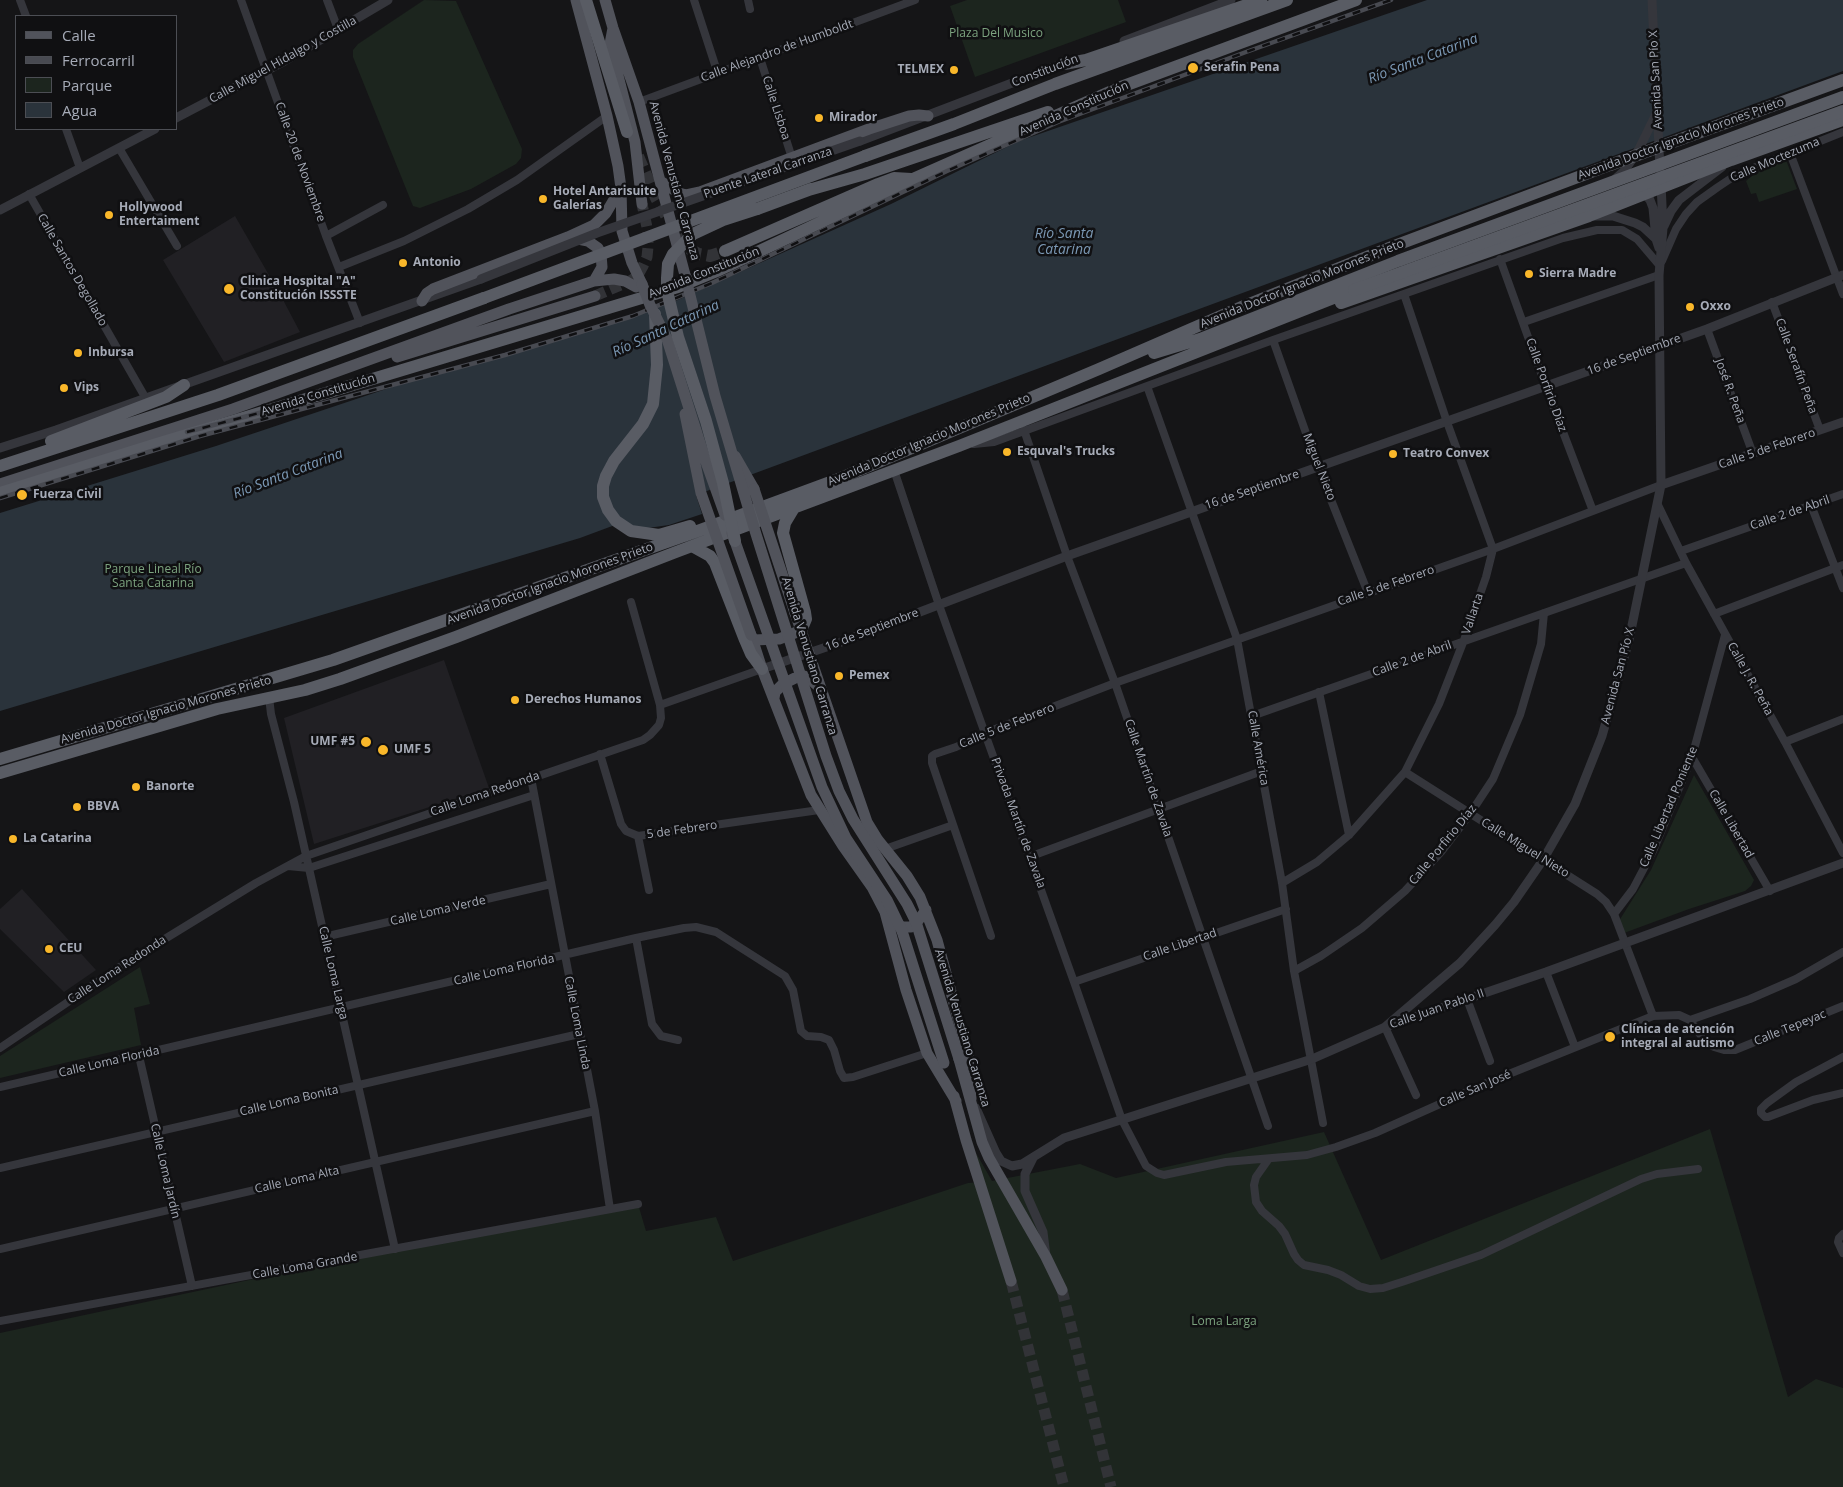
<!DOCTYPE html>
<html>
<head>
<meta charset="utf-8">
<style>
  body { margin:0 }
  #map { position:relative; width:1843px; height:1487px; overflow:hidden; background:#151517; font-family:"Open Sans",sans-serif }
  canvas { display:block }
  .legend { position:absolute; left:15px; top:15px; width:162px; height:115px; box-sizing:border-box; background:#101012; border:1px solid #4c4e54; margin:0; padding:6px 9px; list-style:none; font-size:15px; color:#a6abb7 }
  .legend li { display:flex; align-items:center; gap:10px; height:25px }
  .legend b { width:25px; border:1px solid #4c4e54 }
</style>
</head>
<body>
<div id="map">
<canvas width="1843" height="1487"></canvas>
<ul class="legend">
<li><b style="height:6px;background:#51535b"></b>Calle</li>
<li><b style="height:6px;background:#484a51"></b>Ferrocarril</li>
<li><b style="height:14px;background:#1c251e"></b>Parque</li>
<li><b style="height:14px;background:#2a333b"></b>Agua</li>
</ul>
</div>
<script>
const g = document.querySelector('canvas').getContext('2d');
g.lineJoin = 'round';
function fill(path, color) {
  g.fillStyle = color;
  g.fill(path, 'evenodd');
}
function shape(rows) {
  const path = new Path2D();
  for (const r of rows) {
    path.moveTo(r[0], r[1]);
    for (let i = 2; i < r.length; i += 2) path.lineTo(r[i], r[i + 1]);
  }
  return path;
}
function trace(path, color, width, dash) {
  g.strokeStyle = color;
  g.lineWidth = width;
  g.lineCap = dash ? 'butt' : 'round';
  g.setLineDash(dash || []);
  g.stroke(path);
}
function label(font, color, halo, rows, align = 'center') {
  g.font = font + ' "Open Sans",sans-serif';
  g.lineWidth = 5;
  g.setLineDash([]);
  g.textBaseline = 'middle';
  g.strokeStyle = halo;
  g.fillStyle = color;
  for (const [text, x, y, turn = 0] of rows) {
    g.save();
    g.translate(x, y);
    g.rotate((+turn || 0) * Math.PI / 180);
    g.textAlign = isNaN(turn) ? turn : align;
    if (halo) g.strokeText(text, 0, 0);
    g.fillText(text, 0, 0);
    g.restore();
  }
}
const built = shape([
  [235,216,281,296,300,332,224,362,163,260],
  [444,660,489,788,314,844,284,718],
  [22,889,96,970,64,992,0,929,0,909]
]);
const green = shape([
  [424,0,456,1,522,149,521,158,516,164,471,189,420,208,413,206,353,57,353,50,358,44],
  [967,0,1118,0,1126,22,975,77,950,6],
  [1786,160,1797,189,1759,202,1756,193,1751,194,1746,181,1759,170],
  [1694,775,1754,880,1751,886,1745,891,1689,909,1624,933,1617,924,1651,870],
  [140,967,150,1004,134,1008,141,1045,0,1078,0,1056],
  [1710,1129,1788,1397,1816,1379,1843,1388,1843,1487,0,1487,0,1333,395,1249,638,1204,646,1231,716,1217,733,1261,968,1183,983,1182,976,1153,992,1181,1080,1164,1116,1178,1324,1132,1381,1260]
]);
const water = shape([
  [1427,0,1843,0,1843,71,696,495,702,514,669,525,634,530,623,522,580,538,0,711,0,513,216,446,392,387,671,303,891,204,1019,141]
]);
const primaryTunnel = shape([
  [595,296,632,280,638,275,643,266,647,257,648,247,648,232,642,204],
  [1011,1281,1064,1487],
  [1062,1290,1111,1487]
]);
const trunkTunnel = shape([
  [638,156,656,198,668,219],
  [678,236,691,250,699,254,710,256,725,251]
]);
const minor = shape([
  [20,0,26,16],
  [241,0,326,236,360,323],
  [327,0,338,29],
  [694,0,718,74],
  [748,0,750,9],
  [760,58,792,158],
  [639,102,915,0],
  [66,129,80,168],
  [119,148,177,246],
  [1790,153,1843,294],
  [29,194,145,397],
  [326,236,383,205],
  [1500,259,1546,387,1593,511],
  [1662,261,1676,229,1686,214,1697,202,1718,187,1736,175,1843,132],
  [339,267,404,241,468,209,517,180,607,116],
  [1772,302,1820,430],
  [1524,322,1659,275],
  [1707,329,1753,454],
  [1273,340,1318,467,1368,593],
  [1147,386,1237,639,1282,883,1294,971,1323,1123],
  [1024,430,1067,556,1115,683,1268,1126],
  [974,444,994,442,1273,340,1563,238,1597,230,1622,230,1637,239,1660,266],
  [894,470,939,605,1074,982,1122,1120,1146,1166,1157,1173,1164,1175,1226,1162,1307,1155,1336,1147,1375,1133,1489,1082,1653,1016,1679,1015,1690,1020,1750,999,1796,979,1843,952],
  [1658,505,1686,563,1785,742,1843,853],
  [1811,505,1843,588],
  [1681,551,1843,494],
  [1714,614,1843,565],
  [1319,692,1349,835],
  [269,697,271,714,294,802,395,1249],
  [660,705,762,669],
  [1252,716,1686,563],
  [1785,742,1843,719],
  [600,754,621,824,626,831,638,836,819,810],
  [1692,757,1770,891],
  [1405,772,1597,894,1606,902,1614,914,1653,1016],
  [531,778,595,1111,610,1209],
  [638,836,649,890],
  [885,849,953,825],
  [1029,857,1262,771],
  [288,866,309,868,534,795],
  [1282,883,1317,862,1349,835,1405,772,1439,704,1464,640,1486,577,1493,549,1447,422,1404,294],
  [1614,914,1633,889,1653,851,1692,757,1725,635],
  [991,936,932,763,932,756,935,754,956,747,985,733,1115,683,1493,549,1661,485],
  [324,937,551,884],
  [636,938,652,1024,661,1036,678,1040],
  [1294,971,1321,956,1362,928,1405,891,1441,852,1470,814,1493,779,1520,715,1541,644,1544,613],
  [1546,972,1575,1047],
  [1074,982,1286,909],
  [1467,999,1490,1061],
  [1690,1020,1704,1040,1714,1047,1724,1050,1735,1050,1843,1006],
  [1385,1027,1416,1095],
  [0,1048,124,964,256,883,306,856,643,740,650,735,659,725,661,718,660,705,631,602],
  [139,1056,192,1286],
  [1843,1057,1796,1082,1767,1103,1761,1109,1761,1113,1765,1117,1768,1117,1813,1100,1843,1093],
  [0,1087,636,938,684,928,696,927,716,932,785,976,793,990,801,1031,807,1036,821,1037,829,1040,834,1050,840,1071,844,1078,853,1077,927,1053],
  [1268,1160,1256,1177,1254,1185,1256,1202,1262,1211,1279,1226,1285,1234,1294,1254,1298,1260,1304,1265,1328,1270,1341,1275,1359,1286,1370,1289,1383,1288,1405,1281,1481,1255,1641,1179,1657,1174,1698,1169],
  [0,1168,579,1034],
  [1843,1234,1839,1238,1838,1242,1843,1253],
  [0,1249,595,1111],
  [0,1321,638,1204]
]);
const tertiary = shape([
  [1652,0,1660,170],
  [1124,41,1231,0],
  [176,118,281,63,388,0],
  [860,141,1067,62],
  [1615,179,1625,170,1639,149,1657,112],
  [1640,193,1645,194,1650,200,1653,208,1656,239,1659,248],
  [0,210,155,129],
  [1594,216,1613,216,1635,223,1643,227,1656,239],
  [1664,226,1671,211,1679,200,1722,167],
  [0,448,56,430,481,279],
  [1661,485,1843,422],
  [762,669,841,642,1067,556,1707,329,1843,275],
  [1385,1027,1460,963,1495,925,1514,902,1543,860,1575,804,1602,736,1629,640,1661,485,1659,275,1663,228,1661,183],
  [976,1108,996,1153,1001,1161,1012,1166,1022,1164,1064,1138,1312,1059,1385,1027,1546,972,1843,863],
  [1033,1158,1025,1174,1025,1191,1043,1232,1046,1256]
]);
const primary = shape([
  [576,0,607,116,618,166,621,188,622,231,632,263,642,284],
  [605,0,613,28,639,102,685,275],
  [613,28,610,44,635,142,642,204],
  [660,181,679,193,686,195,700,192,869,129,909,116,919,115,928,116],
  [573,238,588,241,598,248,601,254,602,267,594,281],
  [422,301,427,293,433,289,568,237,594,225,606,213,619,191],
  [397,357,595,296],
  [735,456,754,489],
  [0,484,233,409,509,309,594,281,614,279,625,281,636,287],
  [795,613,867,822,878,840,907,876,920,897,937,940,968,1055,971,1099],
  [751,635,762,669,811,795,843,846,872,887,885,912,906,990,927,1053,956,1101],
  [753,640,779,639,797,632],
  [774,698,775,692,783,684,795,678,804,676,810,679,821,689],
  [894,924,903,927,911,927,917,922,926,910],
  [959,1059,982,1142,989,1158,1046,1257,1062,1290],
  [954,1096,966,1140,1011,1281]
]);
const trunk = shape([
  [586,0,627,132],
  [1064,64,1086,60,1261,0],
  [865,156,954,124,1055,84,1287,0],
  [805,191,865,174,1048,112],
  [757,209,811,189],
  [725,251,878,184,894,178,911,179],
  [1341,303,1589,216,1731,160,1843,120],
  [655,314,657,365,653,404,643,424,614,461,606,476,603,486,603,497,608,510,616,521,631,531,659,535,690,526],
  [1154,353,1200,339,1398,261,1843,97],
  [51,441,166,397,184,385],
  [0,466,218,395,484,298],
  [0,493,160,443,678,287,717,271,913,179,1121,87,1356,0],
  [794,508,785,523,783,533,805,612,806,619,801,631],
  [692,546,710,556,715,563,745,640,751,654,762,669],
  [0,759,333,660,695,532,836,480,1099,369,1244,306,1394,246,1610,165],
  [0,773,217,709,305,690,340,679,456,637,676,552,959,446,1354,290]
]);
const rail = shape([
  [187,432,354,388],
  [0,498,200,436,505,355,633,316,712,283,947,171,1058,122,1246,52,1391,0]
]);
const tertiaryBridge = shape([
  [481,279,597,233,860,141]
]);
const primaryBridge = shape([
  [685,275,715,396,756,534,826,756,839,791,853,819,907,904,916,922,959,1059],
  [642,284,650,305,667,339,707,465,725,515],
  [685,414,701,493,751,635],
  [754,489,795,613],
  [732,533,822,787,846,838,887,900,902,931,944,1063]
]);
const trunkBridge = shape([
  [1610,165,1843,80],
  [1354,290,1843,111],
  [484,298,865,156],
  [735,541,723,483,706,421,678,337,667,291,667,278,668,264,673,254,693,234,723,220,757,209]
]);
const markers = [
  [1193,68,6,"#f9b72a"],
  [954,70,5,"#f9b72a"],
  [819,118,5,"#f9b72a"],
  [543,199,5,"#f9b72a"],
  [109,215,5,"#f9b72a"],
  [403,263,5,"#f9b72a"],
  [1529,274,5,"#f9b72a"],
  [229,289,6,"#f9b72a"],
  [1690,307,5,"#f9b72a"],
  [78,353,5,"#f9b72a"],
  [64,388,5,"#f9b72a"],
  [1007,452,5,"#f9b72a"],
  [1393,454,5,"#f9b72a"],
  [22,495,6,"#f9b72a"],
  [839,676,5,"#f9b72a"],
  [515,700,5,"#f9b72a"],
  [366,742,6,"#f9b72a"],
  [383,750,6,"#f9b72a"],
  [136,787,5,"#f9b72a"],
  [77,807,5,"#f9b72a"],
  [13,839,5,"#f9b72a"],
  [49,949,5,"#f9b72a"],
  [1610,1037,6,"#f9b72a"]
];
const parkNames = [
  ["Plaza Del Musico",996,34],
  ["Parque Lineal Río",153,570],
  ["Santa Catarina",153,584],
  ["Loma Larga",1224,1322]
];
const streetNames = [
  ["Calle Alejandro de Humboldt",777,51,-20],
  ["Calle Miguel Hidalgo y Costilla",283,60,-29],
  ["Constitución",1045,71,-21],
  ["Avenida San Pío X",1656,80,-93],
  ["Calle Lisboa",776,108,72],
  ["Avenida Constitución",1074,109,-24],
  ["Avenida Doctor Ignacio Morones Prieto",1681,139,-20],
  ["Calle Moctezuma",1775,160,-23],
  ["Calle 20 de Noviembre",300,162,70],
  ["Puente Lateral Carranza",768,173,-19],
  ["Avenida Venustiano Carranza",674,181,75],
  ["Calle Santos Degollado",72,270,60],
  ["Avenida Constitución",704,273,-22],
  ["Avenida Doctor Ignacio Morones Prieto",1302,284,-22],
  ["16 de Septiembre",1634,355,-20],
  ["Calle Serafín Peña",1796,366,70],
  ["Calle Porfirio Díaz",1546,385,70],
  ["José R. Peña",1730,391,70],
  ["Avenida Constitución",318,395,-17],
  ["Avenida Doctor Ignacio Morones Prieto",929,440,-23],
  ["Calle 5 de Febrero",1767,449,-19],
  ["Miguel Nieto",1319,467,69],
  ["16 de Septiembre",1252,490,-19],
  ["Calle 2 de Abril",1790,513,-19],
  ["Avenida Doctor Ignacio Morones Prieto",550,584,-20],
  ["Calle 5 de Febrero",1386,586,-19],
  ["Vallarta",1473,614,-71],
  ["16 de Septiembre",872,630,-21],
  ["Avenida Venustiano Carranza",809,656,73],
  ["Calle 2 de Abril",1412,659,-20],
  ["Avenida San Pío X",1618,676,-75],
  ["Calle J. R. Peña",1750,679,61],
  ["Avenida Doctor Ignacio Morones Prieto",166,710,-16],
  ["Calle 5 de Febrero",1007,726,-22],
  ["Calle América",1258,748,80],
  ["Calle Martín de Zavala",1148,778,71],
  ["Calle Loma Redonda",485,794,-19],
  ["Calle Libertad Poniente",1669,807,-67],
  ["Privada Martín de Zavala",1018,823,70],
  ["Calle Libertad",1731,824,60],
  ["5 de Febrero",682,830,-8],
  ["Calle Porfirio Díaz",1443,845,-51],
  ["Calle Miguel Nieto",1525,848,32],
  ["Calle Loma Verde",438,911,-13],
  ["Calle Libertad",1180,945,-19],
  ["Calle Loma Redonda",117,970,-33],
  ["Calle Loma Florida",504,970,-13],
  ["Calle Loma Larga",333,973,77],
  ["Calle Juan Pablo II",1437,1009,-19],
  ["Calle Loma Linda",577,1023,79],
  ["Avenida Venustiano Carranza",962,1028,73],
  ["Calle Tepeyac",1790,1028,-22],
  ["Calle Loma Florida",109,1062,-13],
  ["Calle San José",1475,1089,-23],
  ["Calle Loma Bonita",289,1101,-13],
  ["Calle Loma Jardín",165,1171,77],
  ["Calle Loma Alta",297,1180,-13],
  ["Calle Loma Grande",305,1266,-10]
];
const poiNames = [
  ["Serafin Pena",1204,68],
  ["TELMEX",944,70,"right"],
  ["Mirador",829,118],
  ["Hotel Antarisuite",553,192],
  ["Galerías",553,206],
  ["Hollywood",119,208],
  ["Entertaiment",119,222],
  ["Antonio",413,263],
  ["Sierra Madre",1539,274],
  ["Clinica Hospital \"A\"",240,282],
  ["Constitución ISSSTE",240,296],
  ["Oxxo",1700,307],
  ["Inbursa",88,353],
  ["Vips",74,388],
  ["Esquval's Trucks",1017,452],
  ["Teatro Convex",1403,454],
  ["Fuerza Civil",33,495],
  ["Pemex",849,676],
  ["Derechos Humanos",525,700],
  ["UMF #5",355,742,"right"],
  ["UMF 5",394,750],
  ["Banorte",146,787],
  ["BBVA",87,807],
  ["La Catarina",23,839],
  ["CEU",59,949],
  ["Clínica de atención",1621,1030],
  ["integral al autismo",1621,1044]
];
const waterNames = [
  ["Río Santa Catarina",1423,59,-21],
  ["Río Santa",1064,234],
  ["Catarina",1064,250],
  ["Río Santa Catarina",666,329,-25],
  ["Río Santa Catarina",288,474,-21]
];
fill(built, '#212024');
fill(green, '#1c251e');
fill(water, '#2a333b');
trace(primaryTunnel, '#323337', 11, [11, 5.5]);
trace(trunkTunnel, '#323337', 12, [12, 6]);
trace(minor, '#35363c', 8);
trace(tertiary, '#35363c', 9);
trace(primary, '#51535b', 11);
trace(trunk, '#595c64', 12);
trace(rail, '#484a51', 4.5);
trace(rail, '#101012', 2.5, [8]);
trace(tertiaryBridge, '#35363c', 9);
trace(primaryBridge, '#51535b', 11);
trace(trunkBridge, '#595c64', 12);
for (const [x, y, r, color] of markers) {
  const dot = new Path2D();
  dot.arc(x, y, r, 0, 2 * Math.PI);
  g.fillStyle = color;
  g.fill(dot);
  trace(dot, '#101012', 2);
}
label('12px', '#7ca37f', '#101012', parkNames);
label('12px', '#a6abb7', '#101012', streetNames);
label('bold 12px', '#a6abb7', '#101012', poiNames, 'left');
label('italic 14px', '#7b98b4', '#101012', waterNames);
</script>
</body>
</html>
